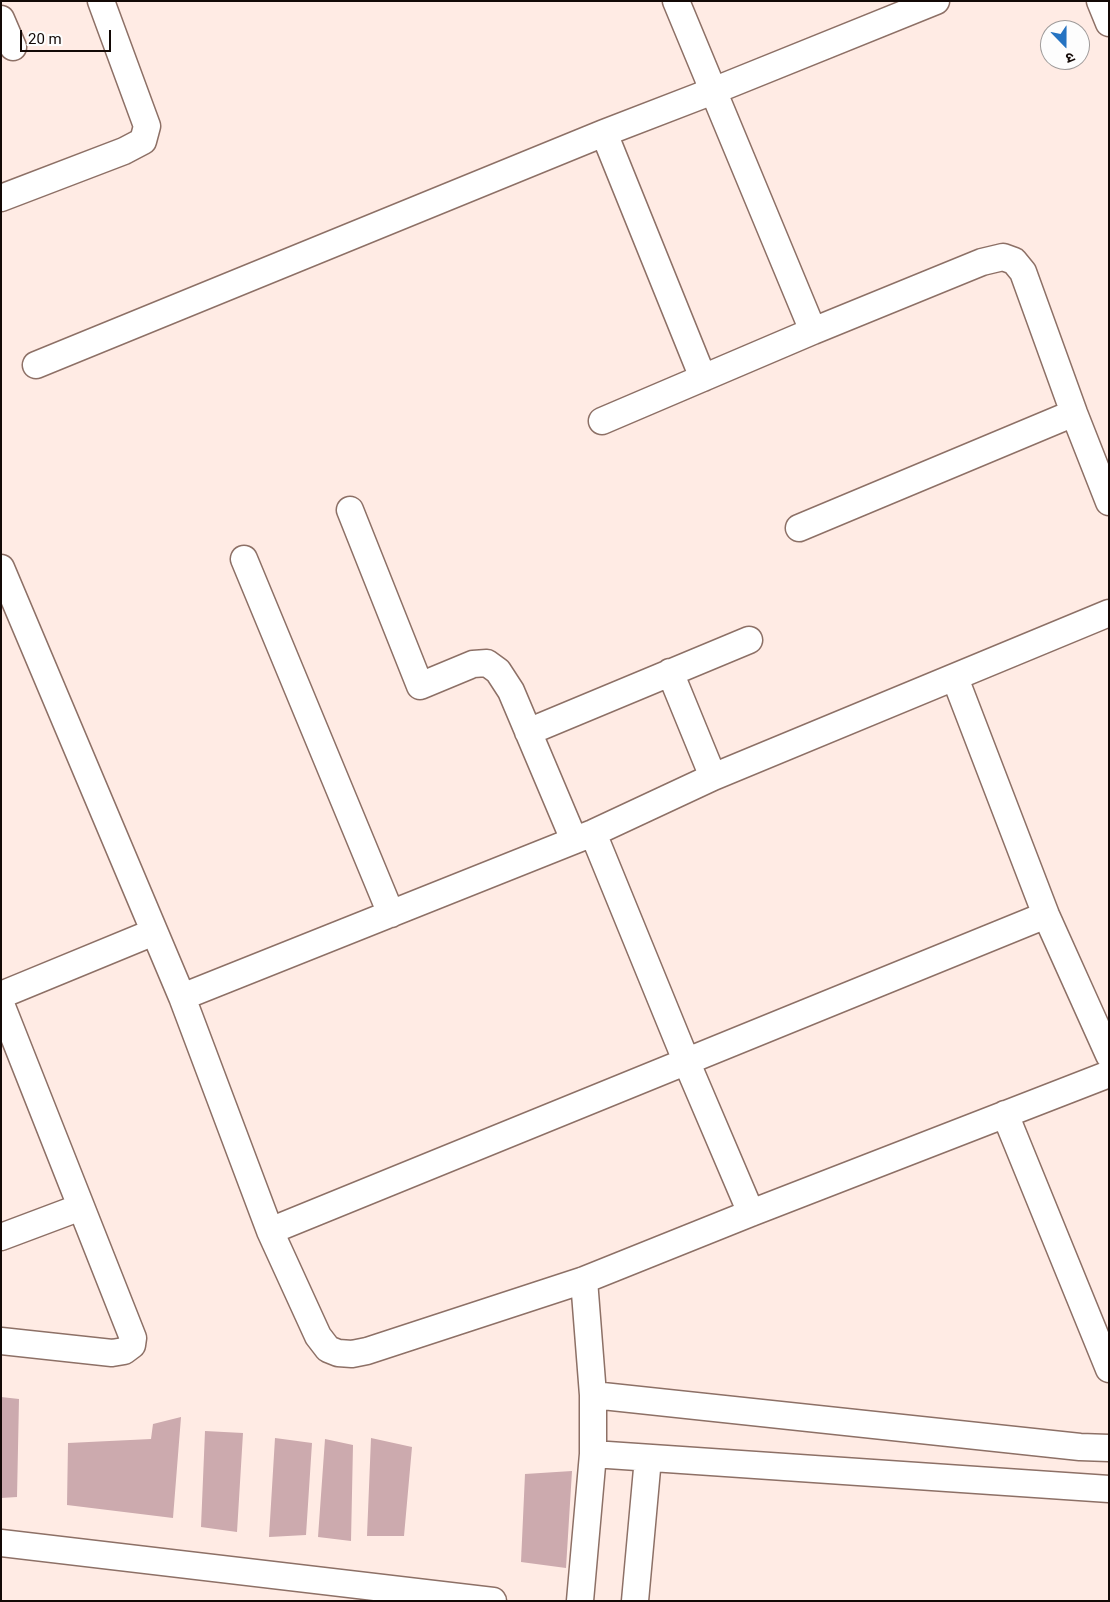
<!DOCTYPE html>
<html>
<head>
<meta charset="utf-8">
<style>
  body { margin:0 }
  #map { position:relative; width:1110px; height:1602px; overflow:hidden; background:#ffebe4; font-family:Roboto,"Noto Sans Devanagari",sans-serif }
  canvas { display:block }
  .frame { position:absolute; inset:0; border:2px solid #130906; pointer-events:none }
  .north { position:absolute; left:1040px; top:20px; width:50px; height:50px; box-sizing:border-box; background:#fdfdfd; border:1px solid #9f9b9a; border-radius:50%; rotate:158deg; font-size:14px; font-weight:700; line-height:20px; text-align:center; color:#130906 }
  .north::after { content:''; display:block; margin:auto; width:18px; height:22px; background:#2573c2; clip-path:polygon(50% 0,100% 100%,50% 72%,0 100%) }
  .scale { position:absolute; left:20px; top:30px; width:91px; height:22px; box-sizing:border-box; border:2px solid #130906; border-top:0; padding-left:6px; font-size:15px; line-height:18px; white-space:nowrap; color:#130906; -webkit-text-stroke:4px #fdfdfd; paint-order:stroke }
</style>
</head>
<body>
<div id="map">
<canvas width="1110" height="1602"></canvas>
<div class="frame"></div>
<div class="north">उ</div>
<div class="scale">20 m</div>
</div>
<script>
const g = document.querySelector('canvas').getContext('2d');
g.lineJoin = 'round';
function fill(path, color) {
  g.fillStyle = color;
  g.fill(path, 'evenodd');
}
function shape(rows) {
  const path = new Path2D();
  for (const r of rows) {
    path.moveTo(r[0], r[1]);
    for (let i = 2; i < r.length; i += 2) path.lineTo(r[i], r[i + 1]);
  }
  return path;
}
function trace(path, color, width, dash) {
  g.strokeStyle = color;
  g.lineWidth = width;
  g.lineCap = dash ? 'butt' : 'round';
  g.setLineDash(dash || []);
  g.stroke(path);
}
const building = shape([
  [1,1397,19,1399,17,1497,1,1498],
  [181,1417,173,1518,67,1505,68,1443,151,1439,153,1424],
  [205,1431,243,1433,237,1532,201,1527],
  [275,1438,312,1443,306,1535,269,1537],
  [371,1438,412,1447,404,1536,367,1536],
  [325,1439,353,1445,351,1541,318,1537],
  [572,1471,566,1568,521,1562,525,1474]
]);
const minor = shape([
  [676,1,813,331,982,262,1003,257,1014,261,1023,272,1074,413,1109,502],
  [1100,1,1109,23],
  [1,19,13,47],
  [604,133,703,378],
  [1,198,124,151,143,141,147,126,101,1],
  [36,365,604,133,713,91,936,1],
  [602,421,813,331],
  [350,510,420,686,473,664,487,663,498,671,511,691,574,840],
  [799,528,1074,413],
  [244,559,391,914],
  [1,568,182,997],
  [1109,613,713,777,593,833,182,997,270,1231,318,1336,328,1349,338,1353,352,1354,367,1351,584,1280,751,1213,1109,1074],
  [670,672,713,777],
  [955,678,1046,915,1109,1055],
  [528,732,749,640],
  [593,833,687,1063,751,1213],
  [1,995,154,932],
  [1,1004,133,1338,132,1345,124,1351,112,1353,1,1341],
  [1005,1114,1109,1369],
  [270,1231,1046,915],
  [1,1237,81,1207],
  [593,1395,1080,1447,1109,1448],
  [593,1454,1109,1489],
  [1,1543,493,1601],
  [580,1601,593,1454,593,1395,584,1280],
  [635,1601,648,1458]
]);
fill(building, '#ccaaae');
trace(minor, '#8d7066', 29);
trace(minor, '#fff', 26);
</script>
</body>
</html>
